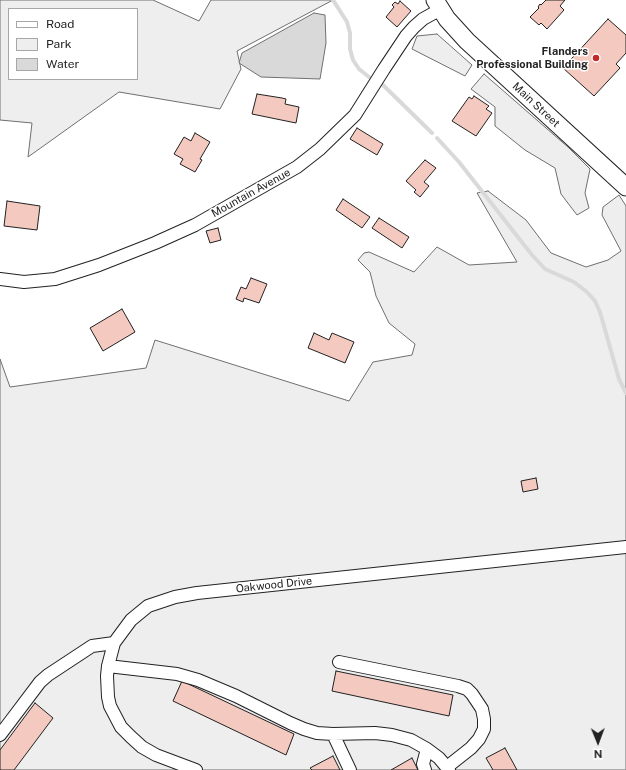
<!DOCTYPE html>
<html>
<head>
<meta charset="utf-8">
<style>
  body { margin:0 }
  #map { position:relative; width:626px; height:770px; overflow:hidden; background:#fff; font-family:"Public Sans",sans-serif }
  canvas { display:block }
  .legend { position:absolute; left:8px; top:8px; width:130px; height:72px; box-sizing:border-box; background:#fff; border:1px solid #a7a7a7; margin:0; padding:5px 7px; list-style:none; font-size:12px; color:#222 }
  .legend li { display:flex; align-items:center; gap:8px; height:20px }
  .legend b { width:20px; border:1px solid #a7a7a7 }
  .north { position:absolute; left:578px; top:722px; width:40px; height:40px; -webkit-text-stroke:3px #fff; paint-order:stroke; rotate:179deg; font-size:11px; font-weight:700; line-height:16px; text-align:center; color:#222 }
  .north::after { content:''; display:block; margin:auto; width:14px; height:18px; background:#222; clip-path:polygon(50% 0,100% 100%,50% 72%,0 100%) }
</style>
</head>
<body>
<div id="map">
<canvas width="626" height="770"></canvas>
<ul class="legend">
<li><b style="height:5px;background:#fff"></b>Road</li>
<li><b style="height:11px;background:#eee"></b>Park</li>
<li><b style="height:11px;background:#d9d9d9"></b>Water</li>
</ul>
<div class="north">N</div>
</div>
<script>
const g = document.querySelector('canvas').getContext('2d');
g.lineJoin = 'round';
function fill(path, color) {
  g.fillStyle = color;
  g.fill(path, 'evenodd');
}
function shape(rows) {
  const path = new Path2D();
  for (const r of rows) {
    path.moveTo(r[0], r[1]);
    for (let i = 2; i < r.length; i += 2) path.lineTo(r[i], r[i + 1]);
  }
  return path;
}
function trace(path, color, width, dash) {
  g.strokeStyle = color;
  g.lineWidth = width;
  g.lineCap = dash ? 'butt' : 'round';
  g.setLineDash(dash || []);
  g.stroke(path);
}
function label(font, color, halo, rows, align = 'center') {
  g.font = font + ' "Public Sans",sans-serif';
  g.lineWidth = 3;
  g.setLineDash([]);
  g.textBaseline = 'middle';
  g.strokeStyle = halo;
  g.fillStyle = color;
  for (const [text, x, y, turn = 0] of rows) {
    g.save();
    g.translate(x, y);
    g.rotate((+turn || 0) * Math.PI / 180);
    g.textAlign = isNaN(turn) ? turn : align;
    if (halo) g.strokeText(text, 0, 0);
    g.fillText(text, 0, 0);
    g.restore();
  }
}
const green = shape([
  [0,0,153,0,199,21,211,0,333,0,237,51,241,69,220,109,119,92,28,157,32,123,0,120,0,0],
  [9,9,137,9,137,79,9,79,9,9],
  [437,34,472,65,465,76,412,49,417,36,437,34],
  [484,74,569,148,590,169,585,193,589,208,577,215,561,194,555,168,525,150,495,126,495,107,471,89,484,74],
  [488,191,526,220,551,253,586,267,608,260,621,251,602,215,603,207,619,195,626,206,626,770,0,770,0,359,10,387,146,368,155,340,349,401,373,362,412,355,415,344,389,323,376,296,370,272,358,260,364,253,369,252,414,272,437,247,469,265,517,262,477,193,488,191]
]);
const water = shape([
  [314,13,325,15,326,43,320,79,261,77,239,63,242,53,314,13]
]);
const stream = shape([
  [333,0,347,22,350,33,350,49,353,60,359,69,369,77],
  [383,85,432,133],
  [437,138,459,162,532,255,545,269,574,282,587,292,595,301,600,312,619,379,626,393]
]);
const building = shape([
  [546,0,565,0,560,6,564,10,547,29,541,23,539,25,530,17,539,8,538,7,540,4,541,5,546,0],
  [400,1,411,11,397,27,386,17,394,7,392,5,395,2,398,4,400,1],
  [608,19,626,35,626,53,616,64,620,68,594,96,563,68,608,19],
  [257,94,282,98,286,99,285,104,299,107,296,123,252,114,257,94],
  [474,96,489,106,486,109,492,113,476,136,452,121,469,97,472,99,474,96],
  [357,128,383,144,377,155,350,139,357,128],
  [195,133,210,142,200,159,202,160,195,172,180,164,183,159,174,154,184,137,191,141,195,133],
  [425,160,436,168,424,182,429,186,420,197,414,192,416,190,406,181,425,160],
  [343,199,370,217,362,228,336,210,343,199],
  [7,201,40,206,37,230,4,226,7,201],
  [379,218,409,237,402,248,372,228,379,218],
  [218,228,221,240,210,243,206,231,218,228],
  [251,278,267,284,259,303,244,298,243,302,236,299,241,287,246,289,251,278],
  [122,309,135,332,103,351,90,328,122,309],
  [314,333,329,340,332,333,354,342,345,363,308,348,314,333],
  [536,478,538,489,523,492,521,481,536,478],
  [336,671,453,695,449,716,332,691,336,671],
  [182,681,294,734,286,755,173,701,182,681],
  [35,703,53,718,14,770,0,770,0,750,35,703],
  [505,748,517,770,493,770,486,758,505,748],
  [333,756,340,770,312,770,310,768,333,756],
  [412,758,418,770,391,770,412,758]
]);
const minor = shape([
  [0,279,24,282,55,279,99,265,155,243,195,225,297,167,320,149,355,115,384,69,406,36,414,27,423,19,441,9],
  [339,662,458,686,467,689,472,694,482,709,484,719,484,729,479,739,471,748,447,767],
  [108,666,177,674,198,680,236,696,290,723,304,729,317,733,333,734,375,733,392,735,411,740,427,749,439,758,449,770],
  [333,734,350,770],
  [0,735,40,682,48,675,92,646,114,643],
  [196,770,156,755,142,747,131,737,121,727,110,706,108,697,107,676,108,666,114,643,131,620,148,606,175,597,197,593,626,547],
  [425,770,423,764,427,749]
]);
const secondary = shape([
  [435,0,447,19,467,41,626,187]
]);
const markers = [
  [596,58,4,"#c62828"]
];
const poiNames = [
  ["Flanders",588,52],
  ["Professional Building",588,65]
];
const streetNames = [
  ["Main Street",536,105,43],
  ["Mountain Avenue",251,193,-29],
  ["Oakwood Drive",274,585,-6]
];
fill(green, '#eee');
trace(green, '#6f6f6f', 1);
fill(water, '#d9d9d9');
trace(water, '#6f6f6f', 1);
trace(stream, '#d9d9d9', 4);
fill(building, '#f3c9c0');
trace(building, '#222', 1);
trace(minor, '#222', 14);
trace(secondary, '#222', 19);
trace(minor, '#fff', 12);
trace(secondary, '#fff', 17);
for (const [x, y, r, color] of markers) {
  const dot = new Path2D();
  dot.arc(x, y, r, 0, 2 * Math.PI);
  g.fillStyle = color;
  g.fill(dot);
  trace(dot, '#fff', 1.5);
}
label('bold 11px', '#222', '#fff', poiNames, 'right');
label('11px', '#222', '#fff', streetNames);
</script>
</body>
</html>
